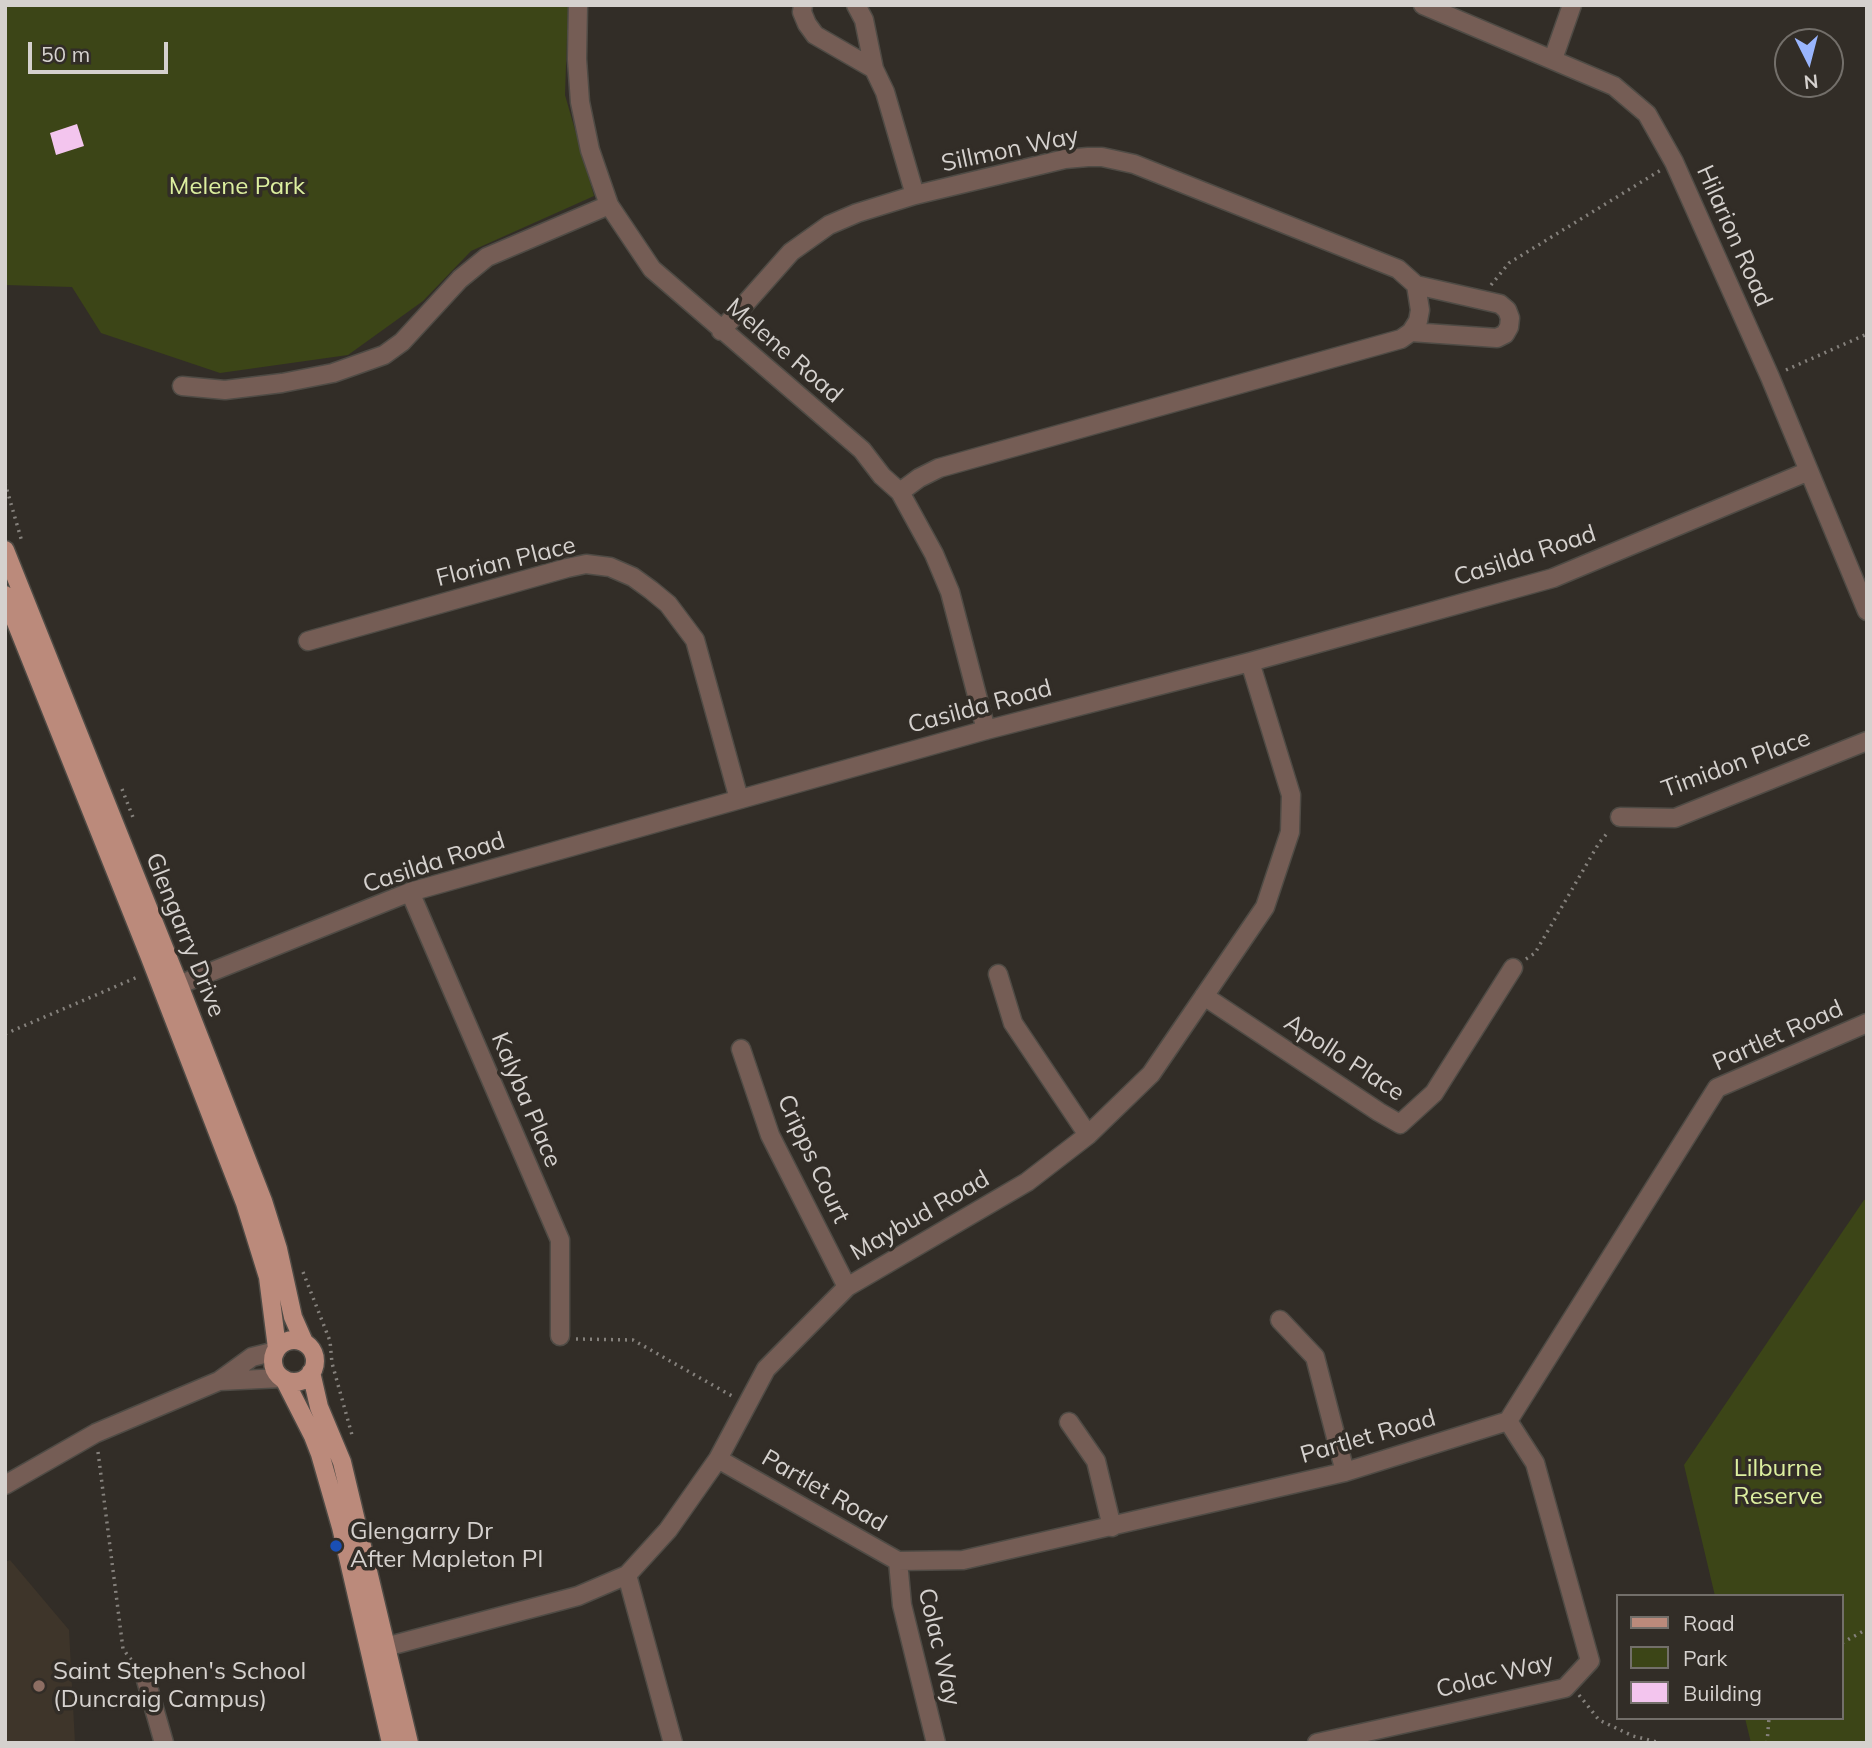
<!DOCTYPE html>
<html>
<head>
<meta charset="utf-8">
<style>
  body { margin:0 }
  #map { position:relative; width:1872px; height:1748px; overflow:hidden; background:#322d27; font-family:Mulish,sans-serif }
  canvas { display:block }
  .frame { position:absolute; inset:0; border:7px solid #d5d1ce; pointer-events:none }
  .legend { position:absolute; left:1616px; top:1594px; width:228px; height:126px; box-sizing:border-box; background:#322d27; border:2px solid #736f6a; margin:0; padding:9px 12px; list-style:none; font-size:21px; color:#d5d1ce }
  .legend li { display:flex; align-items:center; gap:14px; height:35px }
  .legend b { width:35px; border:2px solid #736f6a }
  .north { position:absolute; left:1774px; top:28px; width:70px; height:70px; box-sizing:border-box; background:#322d27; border:2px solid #736f6a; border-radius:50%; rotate:174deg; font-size:19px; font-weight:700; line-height:28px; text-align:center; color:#d5d1ce }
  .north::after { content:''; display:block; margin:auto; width:24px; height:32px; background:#99b5fd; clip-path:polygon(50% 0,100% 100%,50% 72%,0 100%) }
  .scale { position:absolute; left:28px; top:42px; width:140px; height:32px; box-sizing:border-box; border:4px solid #d5d1ce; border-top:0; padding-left:9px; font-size:21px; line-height:24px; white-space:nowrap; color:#d5d1ce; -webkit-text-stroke:5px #322d27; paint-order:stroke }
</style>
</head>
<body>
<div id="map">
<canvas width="1872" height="1748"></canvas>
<div class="frame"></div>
<ul class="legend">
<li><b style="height:9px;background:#bb8a7b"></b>Road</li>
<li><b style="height:19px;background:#3c4517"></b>Park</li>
<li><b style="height:19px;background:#f3c5ee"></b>Building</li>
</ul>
<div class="north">N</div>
<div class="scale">50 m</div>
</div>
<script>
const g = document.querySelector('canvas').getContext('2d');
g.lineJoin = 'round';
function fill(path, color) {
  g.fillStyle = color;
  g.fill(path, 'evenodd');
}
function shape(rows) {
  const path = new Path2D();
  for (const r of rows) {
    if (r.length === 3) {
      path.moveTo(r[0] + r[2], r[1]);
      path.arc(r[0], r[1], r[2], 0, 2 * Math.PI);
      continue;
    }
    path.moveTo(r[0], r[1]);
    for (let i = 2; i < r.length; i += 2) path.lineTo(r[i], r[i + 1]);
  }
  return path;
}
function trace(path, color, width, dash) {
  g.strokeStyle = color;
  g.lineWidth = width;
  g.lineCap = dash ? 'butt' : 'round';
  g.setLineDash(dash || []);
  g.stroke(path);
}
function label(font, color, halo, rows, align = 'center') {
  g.font = font + ' Mulish,sans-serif';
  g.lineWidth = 7;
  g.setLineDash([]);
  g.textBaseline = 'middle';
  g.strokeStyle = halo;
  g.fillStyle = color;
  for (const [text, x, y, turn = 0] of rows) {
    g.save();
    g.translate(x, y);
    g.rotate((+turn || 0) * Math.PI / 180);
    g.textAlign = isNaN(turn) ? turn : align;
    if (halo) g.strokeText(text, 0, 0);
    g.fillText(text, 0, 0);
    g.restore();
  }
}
const built = shape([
  [10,1560,69,1630,75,1743,5,1743,5,1562]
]);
const green = shape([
  [5,5,568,5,565,95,594,196,471,251,423,301,348,355,220,373,101,333,72,287,5,285],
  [1867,1199,1867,1743,1751,1743,1745,1718,1842,1718,1842,1596,1715,1596,1684,1465,1864,1200]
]);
const building = shape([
  [77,124,84,146,56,155,50,133]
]);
const path = shape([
  [1491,285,1509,263,1661,170],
  [1786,370,1867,334],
  [5,483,22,542],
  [122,789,134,820],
  [1526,959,1535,953,1599,843,1609,831],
  [5,1034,140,976],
  [303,1272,330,1341,332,1363,352,1435],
  [576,1339,633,1340,732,1396],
  [98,1452,123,1649,136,1666],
  [1842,1643,1867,1629],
  [1579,1695,1599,1720,1633,1736,1661,1743],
  [1767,1743,1769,1718]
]);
const minor = shape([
  [578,5,577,59,580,102,590,150,609,205,652,269,862,450,882,476,900,492,934,554,950,592,986,730],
  [803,5,802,12,807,24,815,35,874,69],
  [856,5,864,20,874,69,885,92,915,195],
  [1423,5,1614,86,1647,114,1674,162,1770,377,1867,611],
  [1553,59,1572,5],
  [721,331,791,252,829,225,857,213,915,195,1065,159,1088,157,1102,157,1134,164,1398,269,1416,285,1420,310,1418,321,1411,332,1401,339,939,468,919,478,900,492],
  [1411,332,1497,338,1505,334,1509,327,1510,318,1507,310,1500,304,1416,285],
  [182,386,225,390,282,383,333,373,384,355,402,342,460,279,487,257,609,205],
  [308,641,567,568,586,564,610,567,633,577,651,590,668,604,695,640,739,799],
  [1620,817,1675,818,1867,741],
  [410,892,560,1240,560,1336],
  [998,974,1013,1023,1088,1135],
  [166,990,410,892,986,730,1250,662,1553,578,1809,471],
  [1204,996,1379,1112,1400,1124,1434,1093,1513,968],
  [741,1049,770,1135,847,1287],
  [1280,1320,1315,1357,1345,1472],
  [219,1381,282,1378],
  [1069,1422,1096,1461,1112,1527],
  [718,1459,898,1561,963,1560,1345,1472,1508,1421,1717,1088,1867,1023],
  [5,1485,96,1433,219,1381,252,1357,276,1351],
  [898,1561,902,1605,936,1743],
  [627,1575,673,1743],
  [374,1650,578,1596,627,1575,668,1530,718,1459,766,1369,847,1287,1027,1182,1088,1135,1151,1074,1265,907,1290,832,1291,795,1250,662],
  [146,1680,164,1743],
  [1317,1743,1565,1688,1590,1661,1535,1463,1508,1421]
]);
const major = shape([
  [5,550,179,985,263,1201,278,1249,293,1317,304,1342],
  [5,595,149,955,245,1203,268,1277,277,1348],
  [294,1361,21],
  [311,1372,319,1407,342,1462,409,1743],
  [284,1379,313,1436,320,1454,341,1527,391,1743]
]);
const markers = [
  [336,1546,7,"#1a4fb4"],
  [39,1686,7,"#8d6e63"]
];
const streetNames = [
  ["Sillmon Way",1010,150,-12],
  ["Hilarion Road",1734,236,66],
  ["Melene Road",784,351,41],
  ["Casilda Road",1525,556,-18],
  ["Florian Place",506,562,-14],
  ["Casilda Road",980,707,-15],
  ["Timidon Place",1736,764,-20],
  ["Casilda Road",434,863,-18],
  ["Glengarry Drive",185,935,68],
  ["Partlet Road",1778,1036,-24],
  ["Apollo Place",1344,1058,33],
  ["Kalyba Place",526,1100,67],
  ["Cripps Court",813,1159,65],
  ["Maybud Road",920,1216,-30],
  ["Partlet Road",1368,1437,-16],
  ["Partlet Road",824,1491,30],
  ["Colac Way",939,1647,77],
  ["Colac Way",1495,1676,-14]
];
const parkNames = [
  ["Melene Park",237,187],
  ["Lilburne",1778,1469],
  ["Reserve",1778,1497]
];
const poiNames = [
  ["Glengarry Dr",350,1532],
  ["After Mapleton Pl",350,1560],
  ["Saint Stephen's School",53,1672],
  ["(Duncraig Campus)",53,1700]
];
fill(built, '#3e352a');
fill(green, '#3c4517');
fill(building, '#f3c5ee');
trace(minor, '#4f4b45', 21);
trace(major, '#4f4b45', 21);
trace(path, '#85817c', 3.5, [2, 5]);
trace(minor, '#755d55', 18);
trace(major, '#bb8a7b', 18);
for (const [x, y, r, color] of markers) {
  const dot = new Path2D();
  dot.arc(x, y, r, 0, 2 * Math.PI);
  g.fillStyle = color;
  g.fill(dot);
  trace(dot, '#322d27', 2.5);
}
label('24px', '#d5d1ce', '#322d27', streetNames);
label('24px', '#dcef9f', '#322d27', parkNames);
label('24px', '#d5d1ce', '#322d27', poiNames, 'left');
</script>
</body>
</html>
